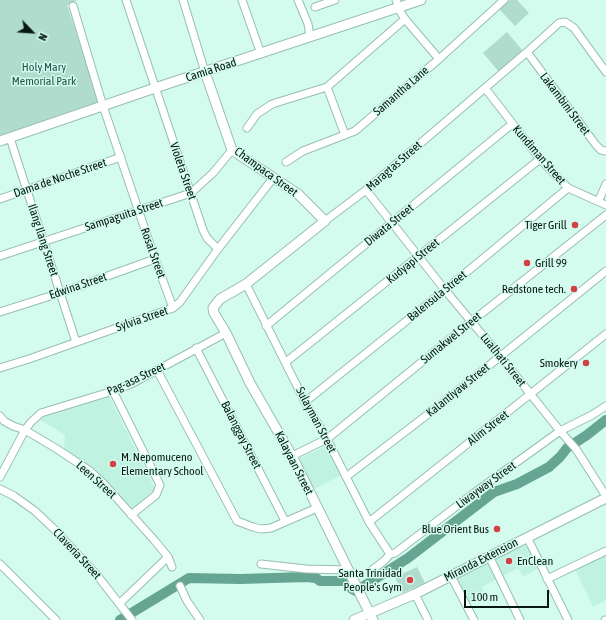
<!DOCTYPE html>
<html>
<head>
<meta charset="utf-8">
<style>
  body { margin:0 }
  #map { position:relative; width:606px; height:620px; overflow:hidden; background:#d3fcef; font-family:"Asap Condensed",sans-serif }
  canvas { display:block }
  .north { position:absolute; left:12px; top:12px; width:40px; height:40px; -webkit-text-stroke:3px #d3fcef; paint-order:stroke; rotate:115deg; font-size:11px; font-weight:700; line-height:16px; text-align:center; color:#071712 }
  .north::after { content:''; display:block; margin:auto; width:14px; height:18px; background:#071712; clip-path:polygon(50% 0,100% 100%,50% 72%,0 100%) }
  .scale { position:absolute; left:464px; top:590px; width:85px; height:18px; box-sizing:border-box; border:2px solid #071712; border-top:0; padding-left:5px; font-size:12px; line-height:14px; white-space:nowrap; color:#071712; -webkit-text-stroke:3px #d3fcef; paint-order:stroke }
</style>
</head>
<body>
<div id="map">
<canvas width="606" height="620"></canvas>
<div class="north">N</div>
<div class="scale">100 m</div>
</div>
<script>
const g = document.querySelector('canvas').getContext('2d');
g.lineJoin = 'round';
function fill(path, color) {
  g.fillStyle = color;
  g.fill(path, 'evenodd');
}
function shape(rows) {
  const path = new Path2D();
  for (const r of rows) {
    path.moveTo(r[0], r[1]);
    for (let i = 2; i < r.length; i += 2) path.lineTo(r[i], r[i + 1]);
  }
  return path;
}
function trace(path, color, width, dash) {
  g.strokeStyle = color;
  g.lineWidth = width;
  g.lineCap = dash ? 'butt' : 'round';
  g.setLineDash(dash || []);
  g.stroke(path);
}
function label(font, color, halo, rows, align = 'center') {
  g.font = font + ' "Asap Condensed",sans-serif';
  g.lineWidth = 3;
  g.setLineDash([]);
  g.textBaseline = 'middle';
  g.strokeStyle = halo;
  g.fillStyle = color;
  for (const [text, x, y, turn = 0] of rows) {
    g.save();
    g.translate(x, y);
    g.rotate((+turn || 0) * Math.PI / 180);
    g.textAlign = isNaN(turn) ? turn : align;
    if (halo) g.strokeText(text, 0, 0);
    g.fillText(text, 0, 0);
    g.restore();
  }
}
const built = shape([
  [108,394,155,489,132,510,101,479,64,449,65,435,37,418],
  [326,446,341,475,312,490,297,460],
  [526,541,539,568,523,577,518,568,482,587,485,595,466,605,453,579],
  [606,553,606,600,593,607,575,569]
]);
const green = shape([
  [0,0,78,0,67,5,100,102,0,136],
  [509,0,517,0,529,13,515,26,499,9],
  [507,32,523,51,499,72,483,53],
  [417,567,425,583,402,593,395,577]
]);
const river = shape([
  [120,620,189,578,240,579,306,577,316,578,320,581,346,581,352,589,356,591,408,558,494,492,517,484,549,467,560,457,567,448,587,435,606,420]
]);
const street = shape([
  [126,0,203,230,207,238,218,249],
  [183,0,205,72],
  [242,0,261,54],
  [298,0,308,24,310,37],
  [396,0,401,13,405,19],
  [73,6,103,106,155,259,173,308],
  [315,7,335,0],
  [527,52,596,145,601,150,606,151],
  [327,87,345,135],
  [485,88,540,159,568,188,606,205],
  [247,128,257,114,272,104,327,87,405,19,439,59],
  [10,138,76,342],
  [286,162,303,151,355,131,439,59,504,0],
  [366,190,445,290,500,356,560,431,576,449,606,496],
  [0,199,121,157],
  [599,200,606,184],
  [325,221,366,190,527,52,559,23,565,22,574,28,606,72],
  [0,256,191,193,213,173,232,150],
  [246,284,305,402,327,439,369,522,390,554],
  [0,312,60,293,155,259],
  [266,326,512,124],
  [196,348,285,521],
  [286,362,540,159],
  [0,368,29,359,173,308,180,302,218,249,274,177],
  [157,370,237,521,253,527,261,529,271,528,317,508],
  [113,391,160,485,156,495,131,515],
  [305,402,445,290,568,188],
  [0,416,4,421,13,426,25,430,57,449,90,471,104,484,155,541,168,557,172,567],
  [292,456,327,439,471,322,606,215],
  [0,477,25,430,31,422,41,413,113,391,131,384,226,333],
  [346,477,440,405,606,271],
  [0,489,14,496,35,511,55,530,96,574,132,620],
  [369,522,606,334],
  [527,537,568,620],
  [489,556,520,620],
  [0,564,56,620],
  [261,564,306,569,348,570],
  [372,570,385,560,390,554,395,553,474,493,560,431,592,415,606,406],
  [451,576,474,620],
  [547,579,606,551],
  [180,586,187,601,200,620],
  [415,594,428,620],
  [120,603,168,557],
  [605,620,606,620]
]);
const secondary = shape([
  [205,72,232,150,298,194,325,221,246,284,220,299,213,308,214,313,226,333,250,383,292,456,373,620],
  [0,141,155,88,421,0],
  [354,620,415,594,606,498]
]);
const markers = [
  [575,225,4,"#d14144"],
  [527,263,4,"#d14144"],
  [574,289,4,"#d14144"],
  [586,363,4,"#d14144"],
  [113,464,4,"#d14144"],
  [497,529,4,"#d14144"],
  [509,561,4,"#d14144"],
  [410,580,4,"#d14144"]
];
const parkNames = [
  ["Holy Mary",44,67],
  ["Memorial Park",44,81]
];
const streetNames = [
  ["Camia Road",211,70,-18],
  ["Samantha Lane",401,91,-41],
  ["Lakambini Street",565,104,53],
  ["Kundiman Street",539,155,49],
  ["Maragtas Street",394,166,-41],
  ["Violeta Street",183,171,71],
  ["Champaca Street",266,172,36],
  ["Dama de Noche Street",60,178,-19],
  ["Sampaguita Street",124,215,-18],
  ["Diwata Street",389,225,-39],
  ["Ilang Ilang Street",43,240,72],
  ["Rosal Street",153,253,70],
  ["Kudyapi Street",413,261,-39],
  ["Edwina Street",78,286,-19],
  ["Balensula Street",437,296,-39],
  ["Sylvia Street",142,319,-19],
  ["Sumakwel Street",451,338,-39],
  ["Lualhati Street",503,360,51],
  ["Pag-asa Street",136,379,-25],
  ["Kalantiyaw Street",458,390,-39],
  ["Sulayman Street",316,420,62],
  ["Alim Street",488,428,-38],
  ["Balanggay Street",241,435,63],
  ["Kalayaan Street",294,463,63],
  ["Leen Street",96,480,42],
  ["Liwayway Street",486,485,-36],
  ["Claveria Street",77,554,47],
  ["Miranda Extension",481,560,-27]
];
const poiNames = [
  ["Tiger Grill",567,225],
  ["Grill 99",535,263,"left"],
  ["Redstone tech.",566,289],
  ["Smokery",578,363],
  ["M. Nepomuceno",121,457,"left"],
  ["Elementary School",121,471,"left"],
  ["Blue Orient Bus",489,529],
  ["EnClean",517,561,"left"],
  ["Santa Trinidad",402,573],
  ["People's Gym",402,587]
];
fill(built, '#c0f2e2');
fill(green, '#b0dcce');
trace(river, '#67a593', 10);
trace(street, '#97beb2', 9);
trace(secondary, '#97beb2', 11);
trace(street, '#fff', 7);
trace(secondary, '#fff', 9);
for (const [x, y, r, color] of markers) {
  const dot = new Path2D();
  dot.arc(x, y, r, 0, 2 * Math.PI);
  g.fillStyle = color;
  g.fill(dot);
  trace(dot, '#d3fcef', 1.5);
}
label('12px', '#225548', '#d3fcef', parkNames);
label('12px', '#071712', '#d3fcef', streetNames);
label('12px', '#071712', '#d3fcef', poiNames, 'right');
</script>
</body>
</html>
